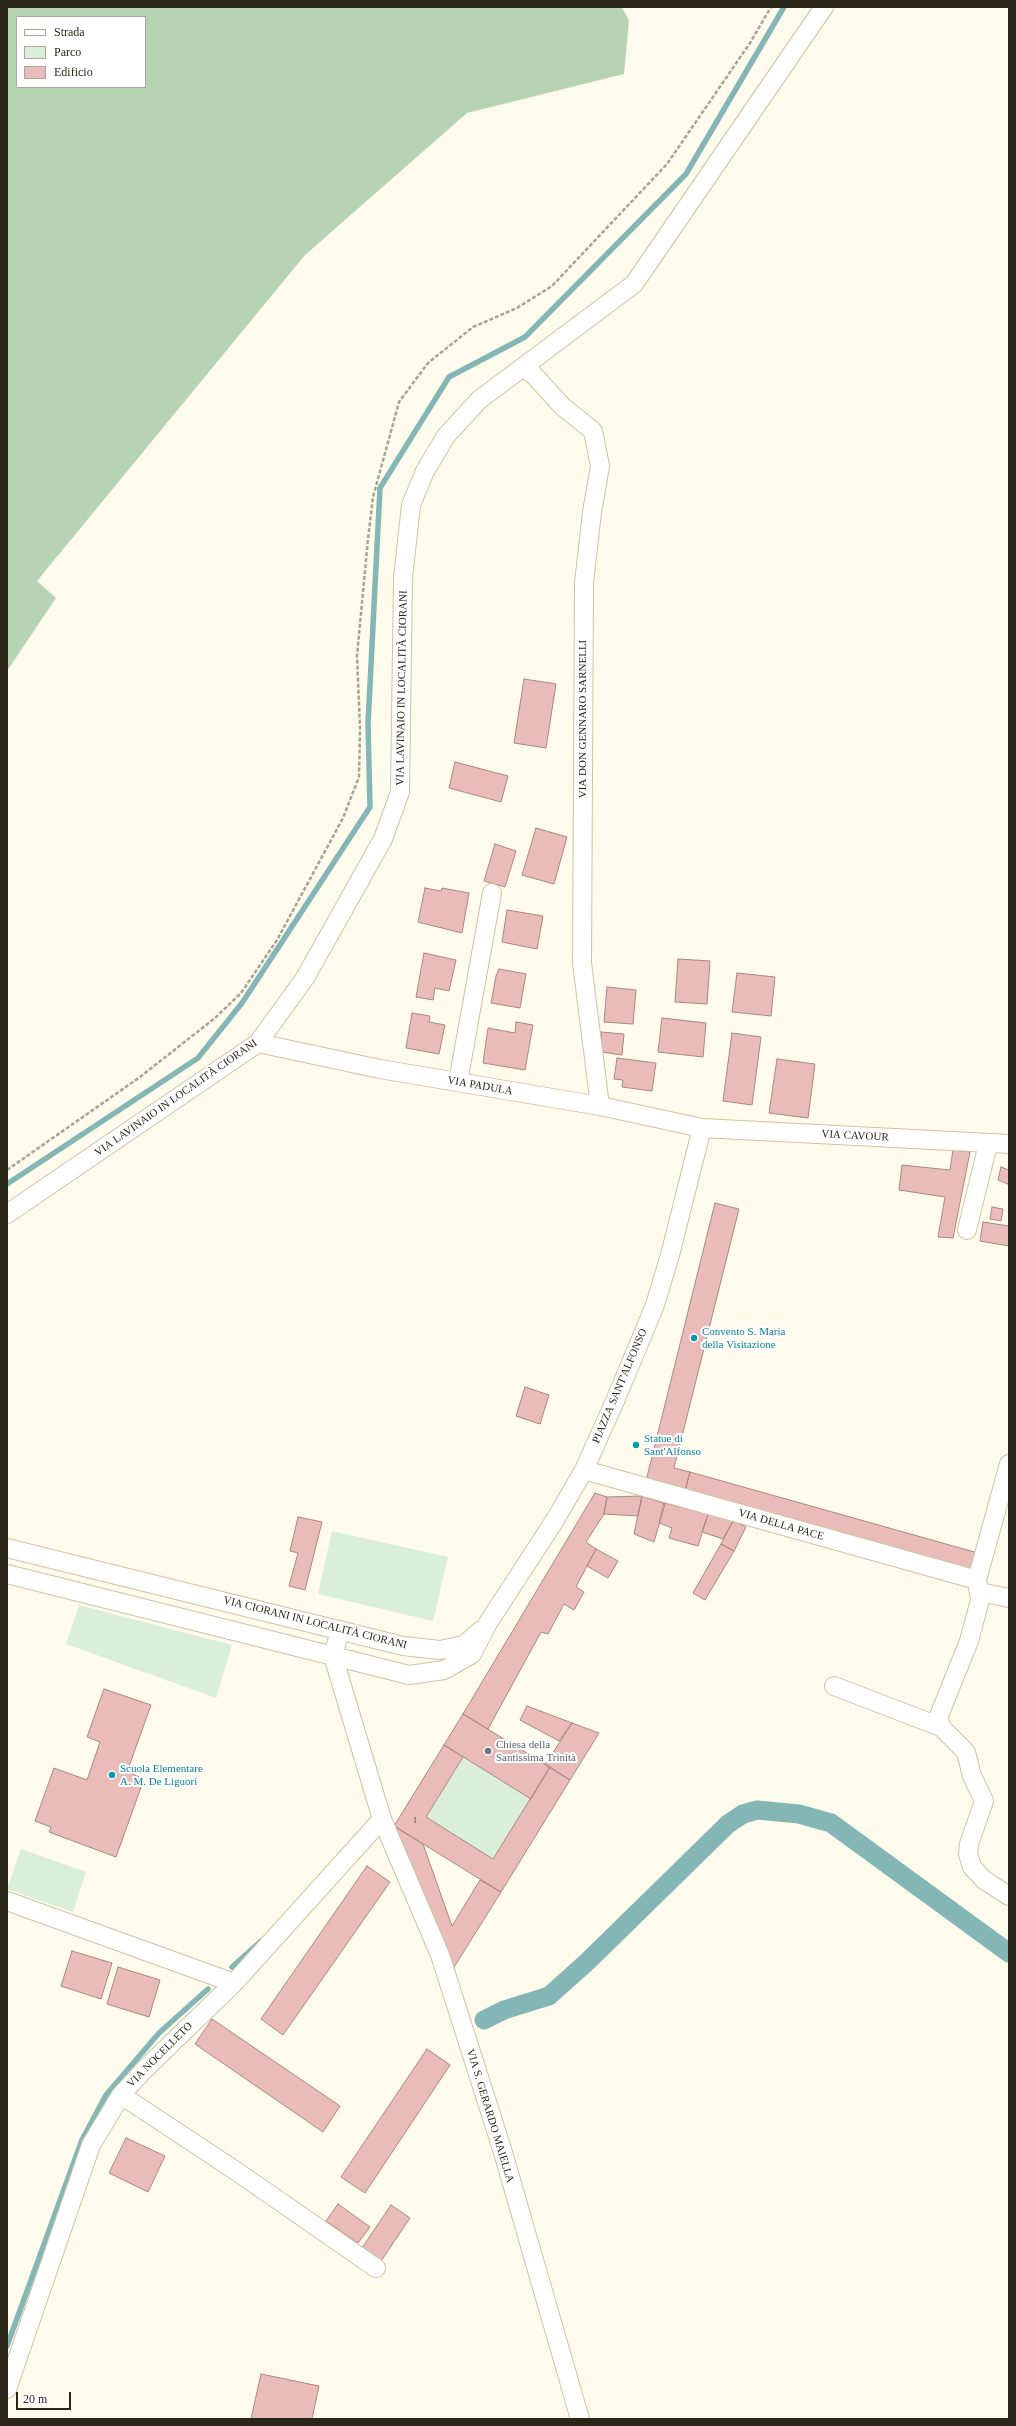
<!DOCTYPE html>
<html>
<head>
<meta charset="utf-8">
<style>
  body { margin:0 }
  #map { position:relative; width:1016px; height:2426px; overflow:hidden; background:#fefbec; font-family:"Times New Roman",serif }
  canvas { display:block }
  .frame { position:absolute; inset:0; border:8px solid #292618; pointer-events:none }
  .legend { position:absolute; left:16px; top:16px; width:130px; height:72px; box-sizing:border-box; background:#fff; border:1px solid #a9a8a3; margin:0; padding:5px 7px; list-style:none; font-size:12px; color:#292618 }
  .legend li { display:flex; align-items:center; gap:8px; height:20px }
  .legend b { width:20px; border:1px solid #a9a8a3 }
  .scale { position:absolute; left:16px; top:2392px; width:55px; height:18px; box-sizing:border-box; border:2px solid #292618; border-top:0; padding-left:5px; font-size:12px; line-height:14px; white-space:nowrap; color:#292618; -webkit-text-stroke:3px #fff; paint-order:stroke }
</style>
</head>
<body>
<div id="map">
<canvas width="1016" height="2426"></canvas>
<div class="frame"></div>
<ul class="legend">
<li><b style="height:5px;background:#fff"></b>Strada</li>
<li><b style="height:11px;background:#d9efd7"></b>Parco</li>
<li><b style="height:11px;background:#e9bcb9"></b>Edificio</li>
</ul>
<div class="scale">20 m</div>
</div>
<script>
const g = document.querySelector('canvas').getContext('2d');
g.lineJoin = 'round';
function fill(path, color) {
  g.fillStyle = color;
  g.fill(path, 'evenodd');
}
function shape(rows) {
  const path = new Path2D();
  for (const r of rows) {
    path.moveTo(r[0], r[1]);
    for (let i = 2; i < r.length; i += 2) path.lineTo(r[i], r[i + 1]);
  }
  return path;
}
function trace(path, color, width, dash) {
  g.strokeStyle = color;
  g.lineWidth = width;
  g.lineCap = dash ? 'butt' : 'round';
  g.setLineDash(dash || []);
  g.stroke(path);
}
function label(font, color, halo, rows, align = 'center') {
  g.font = font + ' "Times New Roman",serif';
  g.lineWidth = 4;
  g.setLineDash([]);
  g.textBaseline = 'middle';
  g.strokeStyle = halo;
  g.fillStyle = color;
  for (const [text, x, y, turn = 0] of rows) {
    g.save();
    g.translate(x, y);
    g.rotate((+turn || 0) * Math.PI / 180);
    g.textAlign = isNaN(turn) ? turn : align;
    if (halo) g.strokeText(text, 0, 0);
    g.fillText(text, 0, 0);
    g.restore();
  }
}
const green = shape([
  [332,1531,448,1557,433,1621,318,1594],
  [79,1605,232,1645,216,1698,66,1644],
  [463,1757,531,1799,493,1859,426,1817],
  [21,1849,86,1872,73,1912,7,1889]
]);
const forest = shape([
  [7,7,622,7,629,21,624,74,467,113,305,255,37,581,56,598,7,671],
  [17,17,145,17,145,87,17,87]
]);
const stream = shape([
  [7,1184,198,1058,242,1003,370,807,368,724,380,488,449,377,525,337,686,174,784,7],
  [232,1967,261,1941],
  [7,2346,82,2140,106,2095,159,2033,208,1989]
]);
const canal = shape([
  [484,2020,504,2010,549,1996,587,1962,728,1824,743,1814,757,1810,799,1814,831,1823,1009,1953]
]);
const building = shape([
  [524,679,556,684,546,748,514,743,524,679],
  [455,762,508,776,501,802,449,788,455,762],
  [536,828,567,837,554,884,522,875,536,828],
  [495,844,516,851,505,887,484,881,495,844],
  [425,888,441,891,442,888,469,893,462,933,418,922,425,888],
  [507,910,543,916,537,949,502,942,507,910],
  [424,953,456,960,449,991,435,988,433,1000,416,997,424,953],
  [678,959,710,961,707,1004,675,1002,678,959],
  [499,969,526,974,520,1008,491,1003,496,976,499,969],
  [737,973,775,977,771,1016,732,1012,737,973],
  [607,987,636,990,633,1024,604,1022,607,987],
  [412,1013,430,1016,429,1022,445,1025,439,1054,406,1048,412,1013],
  [662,1018,706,1023,703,1057,658,1052,662,1018],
  [516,1022,533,1025,525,1070,483,1063,488,1028,515,1033,516,1022],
  [601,1032,624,1034,622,1055,602,1052,601,1032],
  [732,1033,761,1037,752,1105,723,1101,732,1033],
  [617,1058,656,1063,652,1091,622,1087,623,1080,614,1079,617,1058],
  [777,1059,815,1064,808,1118,769,1113,777,1059],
  [953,1150,970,1152,953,1238,938,1237,945,1197,899,1190,902,1165,950,1170,953,1150],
  [1001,1167,1009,1170,1009,1188,1008,1184,998,1180,1001,1167],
  [715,1203,739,1209,674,1468,690,1472,685,1491,646,1481,715,1203],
  [992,1207,1003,1209,1001,1221,990,1219,992,1207],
  [983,1222,1009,1226,1009,1246,980,1241,983,1222],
  [525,1387,549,1395,540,1424,516,1416,525,1387],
  [690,1472,978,1553,972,1572,685,1491,690,1472],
  [595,1493,607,1497,604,1514,586,1542,596,1549,576,1587,584,1592,574,1610,564,1604,548,1634,541,1632,488,1729,463,1714,595,1493],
  [642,1496,638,1516,604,1514,607,1497,642,1496],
  [642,1496,665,1504,654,1542,634,1534,642,1496],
  [664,1503,708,1514,698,1546,669,1538,672,1528,659,1523,664,1503],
  [708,1514,733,1521,723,1539,702,1532,708,1514],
  [298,1517,322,1522,305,1590,289,1586,298,1553,290,1551,298,1517],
  [733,1521,746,1527,734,1551,721,1544,733,1521],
  [721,1544,734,1551,705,1600,693,1593,721,1544],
  [596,1549,618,1561,608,1578,587,1566,596,1549],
  [104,1689,151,1705,127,1772,144,1779,116,1857,49,1832,51,1827,35,1821,54,1768,87,1780,100,1742,87,1737,104,1689],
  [527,1706,572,1723,559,1741,520,1720,527,1706],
  [463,1714,550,1767,531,1799,444,1745,463,1714],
  [572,1723,599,1733,570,1780,545,1765,572,1723],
  [444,1745,463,1757,426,1817,493,1859,550,1767,570,1780,501,1892,394,1826,444,1745],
  [394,1826,423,1844,452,1926,480,1880,501,1892,451,1972,394,1826],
  [367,1866,390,1882,283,2035,261,2019,367,1866],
  [72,1951,112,1963,101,1999,61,1986,72,1951],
  [118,1967,160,1980,149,2017,107,2004,118,1967],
  [212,2019,340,2106,323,2132,195,2044,212,2019],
  [427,2049,450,2065,365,2193,341,2177,427,2049],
  [126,2138,165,2156,148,2192,109,2173,126,2138],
  [338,2204,370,2227,358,2243,326,2221,338,2204],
  [391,2205,410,2218,381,2261,362,2248,391,2205],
  [261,2374,319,2386,312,2419,251,2419,261,2374]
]);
const path = shape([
  [7,1170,140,1077,215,1018,241,993,277,940,343,818,359,777,360,728,357,656,368,539,373,497,399,402,428,363,473,327,517,308,552,286,667,164,750,43,771,7]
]);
const minor = shape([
  [520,369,531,372,562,406,593,431,600,466,592,512,584,583,582,963,600,1106],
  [258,1043,380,1069,600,1106,702,1128,1009,1144],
  [458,1082,492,893],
  [7,1214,258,1043,305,978,383,839,400,792,403,578,411,505,425,471,446,436,479,400,634,284,824,7],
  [967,1230,988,1144],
  [1009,1464,977,1580,980,1600,969,1641,938,1718,941,1727,966,1752,972,1776,984,1801,969,1844,968,1854,972,1867,984,1880,1009,1896],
  [584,1470,977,1580],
  [7,1548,403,1646,440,1650,464,1645,480,1631],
  [7,1574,409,1675,444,1670,472,1654,488,1623,555,1520,584,1470,615,1401,655,1305,670,1255,702,1128],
  [980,1592,1009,1598],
  [340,1630,333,1656,382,1819,440,1955,502,2149,580,2419],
  [834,1686,941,1727],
  [7,1901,234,1983],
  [121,2095,236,2171,376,2268],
  [7,2389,91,2145,121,2095,144,2070,234,1983,382,1819]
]);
const markers = [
  [694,1338,4,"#0f9aa8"],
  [636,1445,4,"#0f9aa8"],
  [488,1751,4,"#6b7280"],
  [112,1775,4,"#0f9aa8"]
];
const numberNames = [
  ["1",415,1821]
];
const streetNames = [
  ["VIA LAVINAIO IN LOCALITÀ CIORANI",402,688,-89],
  ["VIA DON GENNARO SARNELLI",583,719,-90],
  ["VIA PADULA",480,1086,10],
  ["VIA LAVINAIO IN LOCALITÀ CIORANI",176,1098,-35],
  ["VIA CAVOUR",855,1136,3],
  ["PIAZZA SANT'ALFONSO",620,1386,-67],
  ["VIA DELLA PACE",781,1525,16],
  ["VIA CIORANI IN LOCALITÀ CIORANI",315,1623,14],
  ["VIA NOCELLETO",160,2055,-45],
  ["VIA S. GERARDO MAIELLA",490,2116,73]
];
const cultureNames = [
  ["Convento S. Maria",702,1332],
  ["della Visitazione",702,1345],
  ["Statue di",644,1439],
  ["Sant'Alfonso",644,1452],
  ["Scuola Elementare",120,1769],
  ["A. M. De Liguori",120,1782]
];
const worshipNames = [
  ["Chiesa della",496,1745],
  ["Santissima Trinità",496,1758]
];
fill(green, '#d9efd7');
fill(forest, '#b6d3b4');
trace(stream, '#84b6b6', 5.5);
trace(canal, '#84b6b6', 19);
fill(building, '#e9bcb9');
trace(building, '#ac8583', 1);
trace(minor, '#ccc4a1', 20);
trace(path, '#a7a496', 2.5, [4, 2]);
trace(minor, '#fff', 18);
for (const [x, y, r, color] of markers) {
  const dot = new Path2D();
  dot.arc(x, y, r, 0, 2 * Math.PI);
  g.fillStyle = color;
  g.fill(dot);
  trace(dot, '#fff', 1.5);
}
label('9px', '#594c40', null, numberNames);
label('11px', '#292618', '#fff', streetNames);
label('11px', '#0d838f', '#fff', cultureNames, 'left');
label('11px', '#5b616d', '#fff', worshipNames, 'left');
</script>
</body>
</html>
